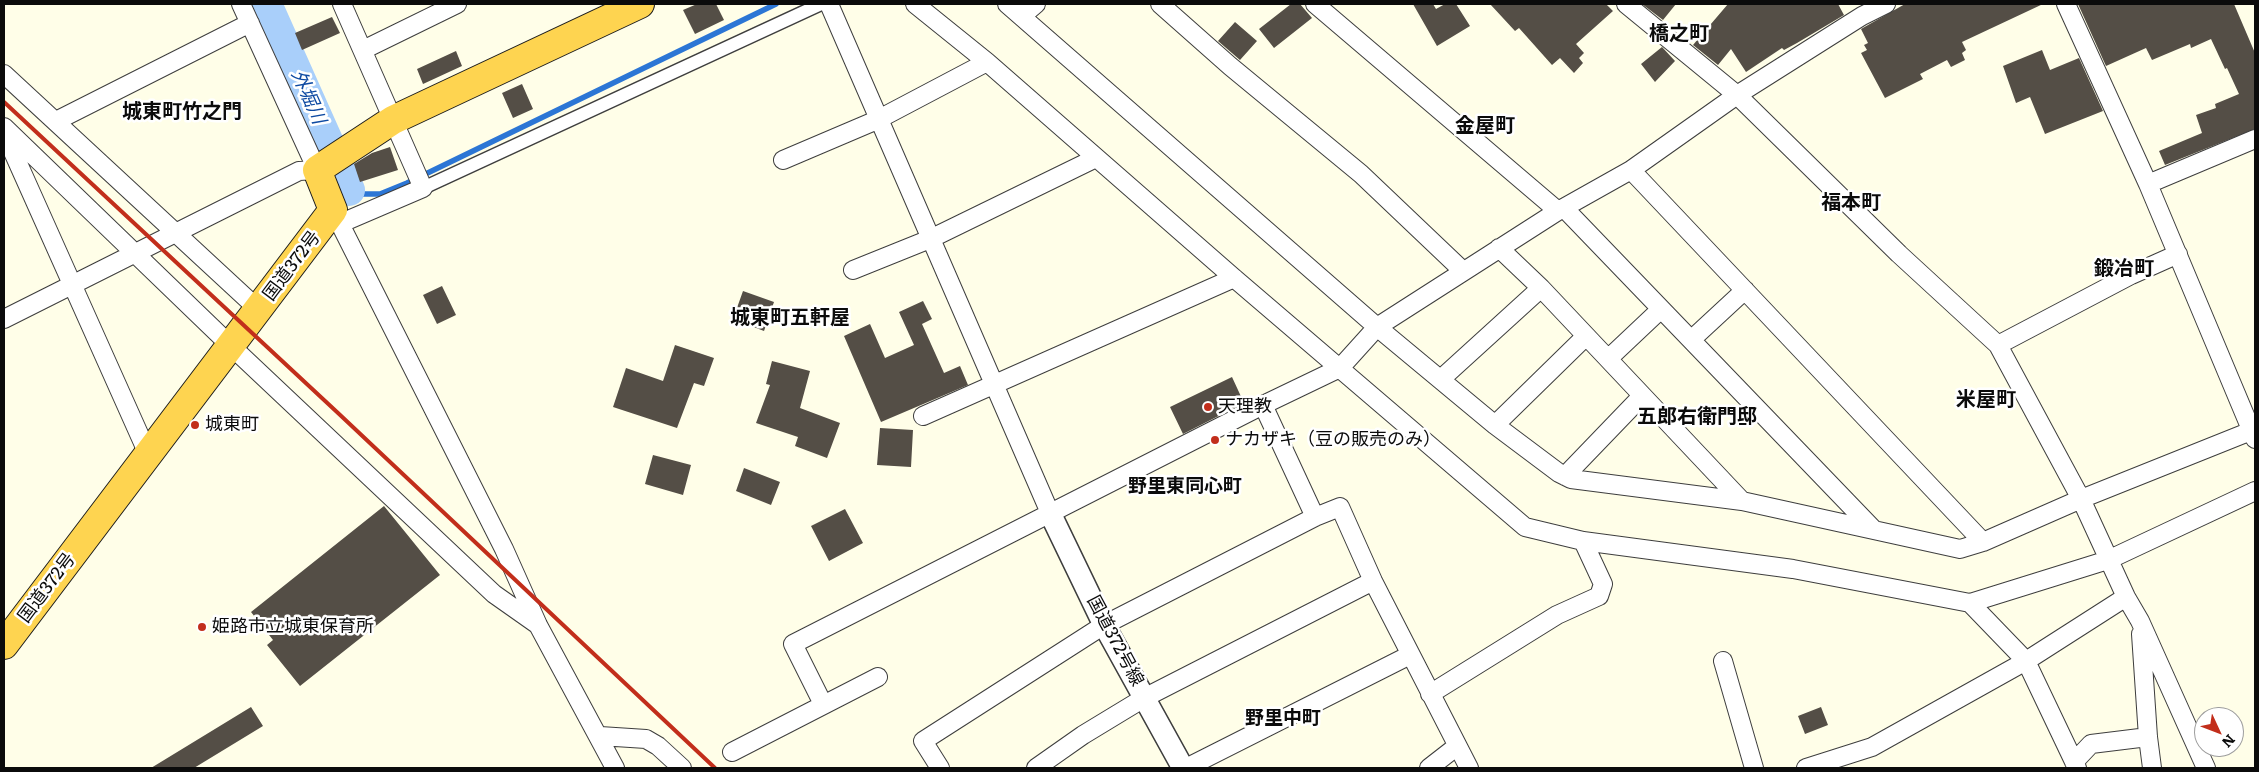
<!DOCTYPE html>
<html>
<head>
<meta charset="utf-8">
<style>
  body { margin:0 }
  #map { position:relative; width:2259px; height:772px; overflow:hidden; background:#fffee8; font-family:Literata,serif }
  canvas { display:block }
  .frame { position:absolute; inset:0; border:5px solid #0b0b0b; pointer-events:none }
  .north { position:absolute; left:2194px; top:707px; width:50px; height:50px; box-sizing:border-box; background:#fff; border:1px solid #9d9d9d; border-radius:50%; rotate:133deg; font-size:14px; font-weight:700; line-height:20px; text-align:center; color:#0b0b0b }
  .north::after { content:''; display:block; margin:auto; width:18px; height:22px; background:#c22e1b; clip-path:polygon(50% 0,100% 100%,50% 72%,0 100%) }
</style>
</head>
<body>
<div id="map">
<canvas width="2259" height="772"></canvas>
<div class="frame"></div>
<div class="north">N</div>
</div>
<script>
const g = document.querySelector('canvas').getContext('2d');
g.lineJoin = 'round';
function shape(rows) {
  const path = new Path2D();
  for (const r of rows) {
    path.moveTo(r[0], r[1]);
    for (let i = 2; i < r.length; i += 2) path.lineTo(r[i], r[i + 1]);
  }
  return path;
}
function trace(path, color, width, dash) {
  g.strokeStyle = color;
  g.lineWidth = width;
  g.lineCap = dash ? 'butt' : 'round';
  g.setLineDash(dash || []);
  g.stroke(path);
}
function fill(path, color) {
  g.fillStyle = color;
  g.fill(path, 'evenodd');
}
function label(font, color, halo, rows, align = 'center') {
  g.font = font + ' Literata,"Noto Sans JP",serif';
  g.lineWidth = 5;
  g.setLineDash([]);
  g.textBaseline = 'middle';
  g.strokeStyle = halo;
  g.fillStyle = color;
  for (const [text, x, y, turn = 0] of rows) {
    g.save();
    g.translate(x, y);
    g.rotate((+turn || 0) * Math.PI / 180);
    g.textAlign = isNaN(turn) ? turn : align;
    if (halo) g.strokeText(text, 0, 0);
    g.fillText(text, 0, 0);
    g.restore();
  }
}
const stream = shape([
  [349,190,362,194,380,194,407,183,776,4]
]);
const river = shape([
  [266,4,349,190]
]);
const building = shape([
  [697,4,716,4,724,20,695,34,683,10],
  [1291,4,1300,4,1312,18,1274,48,1259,29],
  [1413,4,1433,4,1436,9,1445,4,1456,4,1470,26,1437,46],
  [1490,4,1606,4,1613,11,1576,44,1584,53,1579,58,1583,63,1574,73,1560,58,1552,65,1519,28,1515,31],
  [1642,4,1676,4,1663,20],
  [1728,4,1838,4,1844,15,1797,43,1784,50,1782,48,1746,72,1731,49,1718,65,1693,45],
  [1905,4,2043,4,1962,42,1966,50,1962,53,1965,60,1951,67,1947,60,1920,74,1923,79,1885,98,1861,53,1867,50,1864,45,1868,43,1861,29],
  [2078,4,2234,4,2255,53,2255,129,2165,165,2159,151,2202,133,2196,115,2216,108,2215,104,2239,94,2227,68,2225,69,2211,39,2191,48,2190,44,2152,60,2146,48,2106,66],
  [332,17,340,33,302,50,295,33],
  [1235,22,1257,41,1240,60,1218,41],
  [1662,47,1675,61,1655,82,1641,64],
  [2042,50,2050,70,2079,58,2103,111,2045,134,2030,97,2016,103,2003,66],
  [456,51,462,66,423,84,417,69],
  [522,84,533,109,513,118,502,93],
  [390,147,398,170,360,182,354,164,372,153],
  [442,286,456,315,437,324,423,295],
  [743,291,774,302,764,331,733,319],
  [923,301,932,319,922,324,944,373,960,366,968,385,881,422,844,336,870,324,885,358,914,345,899,312],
  [675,345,714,358,704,386,694,383,677,428,613,407,626,368,663,381],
  [772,361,810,371,800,408,840,423,827,458,795,446,798,437,756,423,770,385,766,384],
  [1232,377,1244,403,1183,434,1170,407],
  [880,428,913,430,911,467,877,465],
  [653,455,691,465,683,495,645,484],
  [744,468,780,482,771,505,736,491],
  [384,506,440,575,300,686,267,645,273,640,251,612],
  [845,509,863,543,829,561,811,526],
  [251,707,263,726,194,768,151,768],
  [1821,707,1828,725,1805,734,1798,716]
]);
const pedestrian = shape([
  [423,188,821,4]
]);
const minor = shape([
  [829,4,1050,513],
  [915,4,987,62,1234,278,1525,527,1583,541,1793,569,1970,603,2108,560,2255,491],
  [1007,4,1377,327,1495,425,1559,473,1571,479,1742,501,1960,549,1983,542,2081,499,2251,431],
  [1160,4,1230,66,1361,174,1463,271],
  [1315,4,1558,211],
  [1626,4,1737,95,1899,254,1998,345,2081,499,2126,597,2140,621,2206,768],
  [2066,4,2148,184,2255,439],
  [1022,16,1036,4],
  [363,50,457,4],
  [4,74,259,310],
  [56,121,250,23],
  [4,127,231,346,494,594,538,625],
  [4,132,148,454],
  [783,160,877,120,987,62],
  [1631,170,1983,542],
  [2148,184,2255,139],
  [1564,208,1874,530],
  [333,210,504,549,538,625,615,768],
  [339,224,423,188,342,4],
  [1499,248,1541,288,1742,501],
  [853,270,930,239,1096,158],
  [4,319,299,171,317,170,241,4],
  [1691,340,1745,290],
  [1998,345,2131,275,2178,254],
  [1608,359,1661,309],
  [1441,379,1541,288],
  [1263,405,1315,517],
  [923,416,1234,278],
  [1495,425,1586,336],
  [1565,476,1642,396],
  [1970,603,2026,661,2077,768],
  [2141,634,2148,737,2152,768],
  [1723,661,1754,768],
  [1430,694,1557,615,1599,596,1603,584,1583,541],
  [823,704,793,644,1263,405,1340,368,1377,327,1558,211,1631,170,1737,95,1862,16,1886,4],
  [600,736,646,739,658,746,682,768],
  [732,752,878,677],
  [2074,762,2091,744,2148,737],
  [940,768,923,741,1104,625,1315,517,1340,507,1373,581,1469,768],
  [1036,768,1083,735,1144,698,1373,581],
  [1186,768,1410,655],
  [1429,768,1456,747],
  [1806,768,1872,747,2026,661,2126,597]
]);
const tertiary = shape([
  [1050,513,1104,625,1183,768]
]);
const trunk = shape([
  [4,645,333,210,317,170,393,120,640,4]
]);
const rail = shape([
  [4,102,338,413,715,768]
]);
const markers = [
  [1208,407,5,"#c22e1b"],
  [195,425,5,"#c22e1b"],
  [1215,440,5,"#c22e1b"],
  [202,627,5,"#c22e1b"]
];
const streetNames = [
  ["国道372号",292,266,-53],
  ["国道372号",47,588,-53],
  ["国道372号線",1115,641,62]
];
const poiNames = [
  ["天理教",1218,407],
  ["城東町",205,425],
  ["ナカザキ（豆の販売のみ）",1225,440],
  ["姫路市立城東保育所",212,627]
];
const waterNames = [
  ["外堀川",308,97,66]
];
const neighbourhoodNames = [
  ["野里東同心町",1185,486],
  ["野里中町",1283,718]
];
const quarterNames = [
  ["橋之町",1679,34],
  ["城東町竹之門",182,112],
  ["金屋町",1485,126],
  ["福本町",1851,203],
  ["鍛冶町",2124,269],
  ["城東町五軒屋",790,318],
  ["米屋町",1986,400],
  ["五郎右衛門邸",1697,417]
];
trace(stream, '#2c76d5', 5.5);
trace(river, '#a9cffa', 32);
fill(building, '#544e46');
trace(pedestrian, '#3e3e3e', 15);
trace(minor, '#3e3e3e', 20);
trace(tertiary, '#3e3e3e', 24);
trace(trunk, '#1c1c1c', 30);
trace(pedestrian, '#fff', 12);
trace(minor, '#fff', 18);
trace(tertiary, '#fff', 21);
trace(trunk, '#fed450', 28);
trace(rail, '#c22e1b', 4);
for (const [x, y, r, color] of markers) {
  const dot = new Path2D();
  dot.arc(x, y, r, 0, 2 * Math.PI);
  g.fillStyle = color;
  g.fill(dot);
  trace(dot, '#fff', 2);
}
label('18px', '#0b0b0b', '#fff', streetNames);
label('18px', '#0b0b0b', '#fff', poiNames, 'left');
label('italic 19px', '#0e4aa2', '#fff', waterNames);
label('bold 19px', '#0b0b0b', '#fff', neighbourhoodNames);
label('bold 20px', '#0b0b0b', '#fff', quarterNames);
</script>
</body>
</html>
